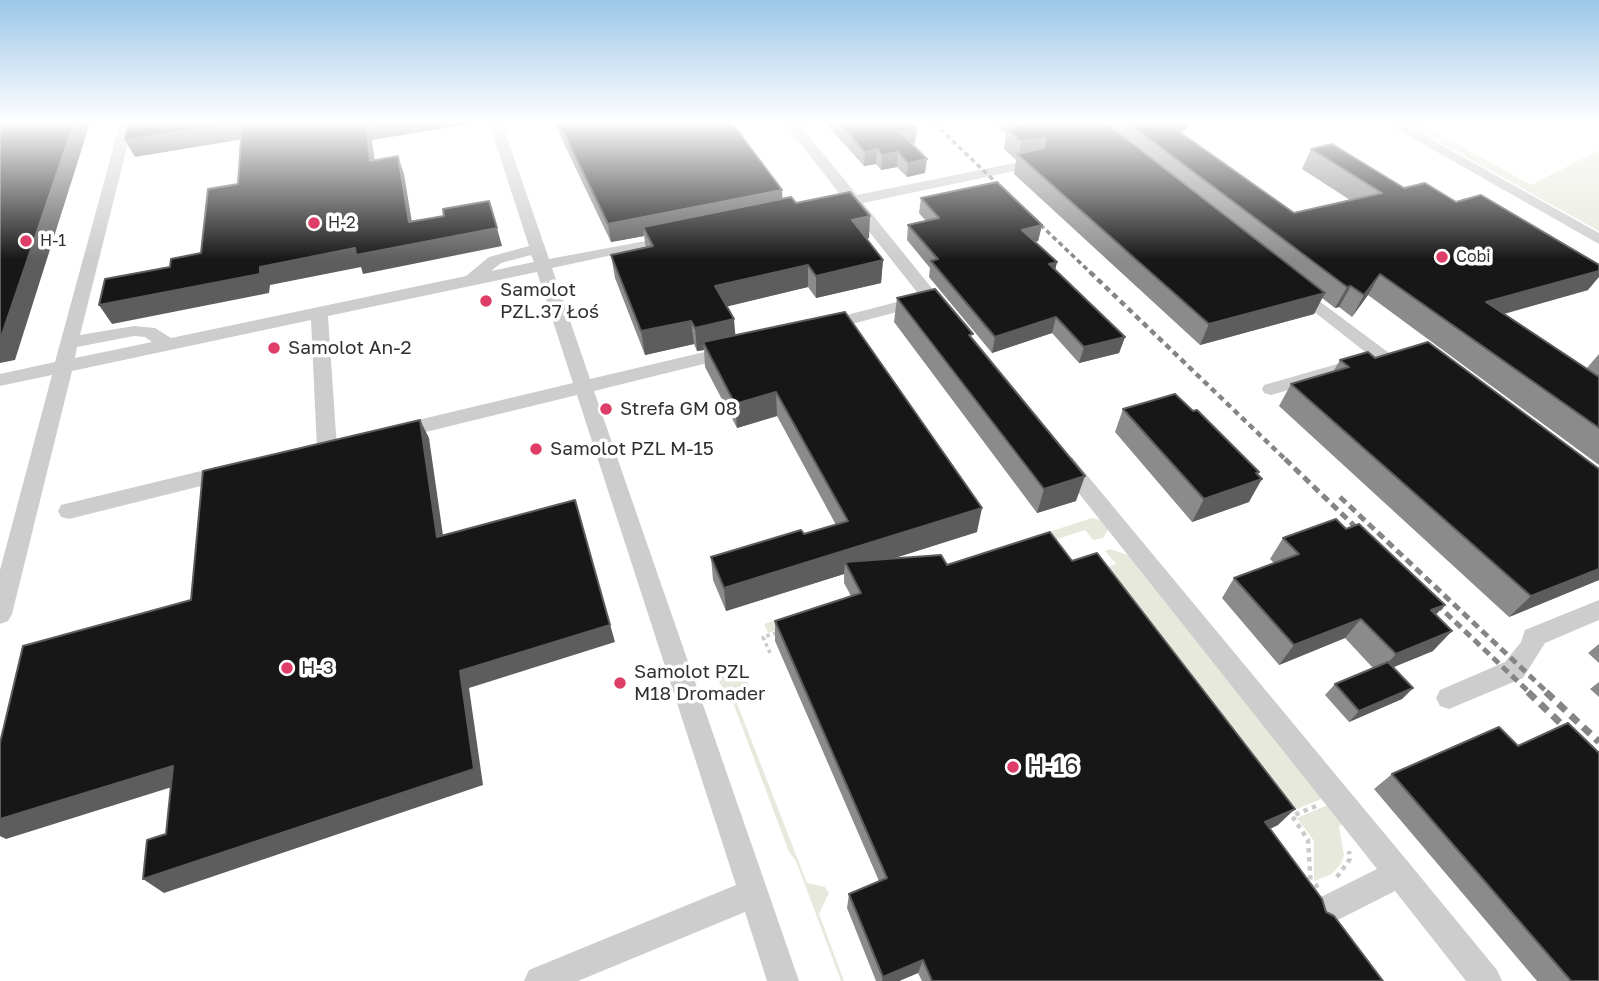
<!DOCTYPE html>
<html>
<head>
<meta charset="utf-8">
<style>
  body { margin:0 }
  canvas { display:block; background:#fff }
</style>
</head>
<body>
<canvas width="1599" height="981"></canvas>
<script>
const g = document.querySelector('canvas').getContext('2d');
g.lineJoin = 'round';
function fill(path, color) {
  g.fillStyle = color;
  g.fill(path, 'evenodd');
}
function shape(rows) {
  const path = new Path2D();
  for (const r of rows) {
    path.moveTo(r[0], r[1]);
    for (let i = 2; i < r.length; i += 2) path.lineTo(r[i], r[i + 1]);
  }
  return path;
}
function trace(path, color, width, dash) {
  g.strokeStyle = color;
  g.lineWidth = width;
  g.lineCap = dash ? 'butt' : 'round';
  g.setLineDash(dash || []);
  g.stroke(path);
}
function label(font, color, halo, rows, align = 'center') {
  g.font = font + ' "Golos Text",sans-serif';
  g.lineWidth = 7;
  g.setLineDash([]);
  g.textBaseline = 'middle';
  g.strokeStyle = halo;
  g.fillStyle = color;
  for (const [text, x, y, turn = 0] of rows) {
    g.save();
    g.translate(x, y);
    g.rotate((+turn || 0) * Math.PI / 180);
    g.textAlign = isNaN(turn) ? turn : align;
    if (halo) g.strokeText(text, 0, 0);
    g.fillText(text, 0, 0);
    g.restore();
  }
}
const green = shape([
  [1405,123,1419,123,1531,185,1599,150,1599,231],
  [1092,518,1100,520,1109,528,1103,538,1093,540,1085,530,768,633,764,624],
  [1110,549,1128,555,1324,798,1292,811,1105,568,1116,564,1105,551],
  [729,674,740,676,749,684,748,691,731,688,807,883,825,887,829,893,819,914,844,981,841,981,796,861,789,852,732,700,716,678],
  [1330,804,1345,823,1339,826,1344,855,1342,862,1332,874,1314,881,1314,841,1297,818]
]);
const pathFar1 = shape([
  [770,653,763,637,780,632]
]);
const path = shape([
  [1316,806,1292,816,1308,840,1311,889,1320,884],
  [1337,877,1350,859,1349,851]
]);
const minor = shape([
  [120,123,133,123,80,335,134,326,155,328,171,338,466,276,489,257,529,246,489,123,502,123,549,259,678,235,678,241,552,268,590,379,730,346,739,352,736,356,594,391,799,981,767,981,745,912,578,981,524,981,529,970,736,885,577,395,397,439,387,432,397,425,573,383,537,272,328,316,337,449,327,456,317,449,311,320,72,371,12,614,8,621,0,624,0,570,52,375,0,386,0,374,55,362,120,123],
  [531,255,534,262,491,271,501,263,531,255],
  [134,336,145,337,152,342,75,358,77,347,134,336],
  [784,123,798,123,857,195,1034,159,1041,163,1034,167,863,203,951,312,948,316,936,316,927,304,822,332,816,331,813,327,816,323,920,296,849,206,826,208,826,202,843,198,784,123],
  [1386,123,1402,123,1599,233,1599,244,1386,123],
  [1295,283,1389,353,1392,357,1389,361,1271,395,1264,393,1262,389,1264,385,1369,355,1289,292,1287,288,1295,283],
  [1065,455,1072,457,1409,863,1497,970,1502,981,1466,981,1395,891,1320,929,1309,925,1305,914,1309,903,1377,869,1058,467,1055,462,1058,457,1065,455],
  [230,464,237,467,240,472,237,477,69,519,61,517,58,511,61,505,69,503,230,464],
  [1599,600,1599,620,1545,643,1523,678,1449,709,1440,706,1436,698,1440,690,1505,662,1521,642,1525,630,1599,600]
]);
const railFar3 = shape([
  [934,123,1010,196],
  [1028,213,1092,274]
]);
const railFar2 = shape([
  [1090,272,1287,461]
]);
const railFar1 = shape([
  [1285,459,1369,540],
  [1340,497,1548,693],
  [1427,595,1530,693]
]);
const rail = shape([
  [1528,692,1599,760],
  [1546,692,1599,742]
]);
const wall = shape([
  [554,123,732,123,783,199,796,203,869,238,867,239,883,260,881,283,816,298,808,287,727,306,735,335,977,532,892,559,947,565,1072,561,1278,825,1270,829,1326,912,1383,981,922,981,918,973,899,981,876,981,847,908,849,894,879,881,775,641,775,621,851,596,844,583,844,574,726,611,713,580,711,557,804,534,836,525,777,416,737,428,705,367,704,350,697,351,694,344,645,355,615,278,611,255,646,248,644,236,611,242],
  [825,123,911,123,917,129,915,143,912,144,925,173,907,177,897,167,881,170,876,164,864,166],
  [994,123,1188,123,1186,130,1179,131,1294,213,1350,200,1302,169,1311,149,1404,188,1588,290,1504,314,1586,369,1599,354,1599,465,1368,295,1352,317,1339,307,1335,308,1322,298,1314,314,1200,345,1014,174,1016,160,1004,149,1006,134],
  [921,198,1042,225,1038,241,1035,242,1057,262,1055,270,1125,337,1119,353,1079,363,1052,333,992,353,929,277,930,268,907,240,908,225,926,221,919,213],
  [897,298,972,339,1076,501,1037,513,894,322],
  [1375,358,1599,580,1509,617,1279,406,1291,384,1333,372,1340,360],
  [1123,409,1257,474,1249,502,1192,522,1115,432],
  [1346,529,1445,605,1435,615,1433,651,1393,667,1413,688,1402,699,1349,722,1325,695,1335,684,1373,668,1345,638,1279,665,1222,598,1234,578,1274,563,1270,559,1283,538],
  [1599,644,1599,663,1588,653],
  [1599,682,1599,697,1590,689],
  [1518,746,1599,981,1537,981,1374,789,1392,774]
]);
const shadedWall = shape([
  [74,123,90,123,15,360,0,363,0,340],
  [233,123,243,123,250,138,135,157,125,140],
  [366,123,477,123,372,140,377,179,370,161],
  [1157,123,1188,123,1186,130,1153,137],
  [917,129,915,143,899,146,900,132],
  [1045,138,1041,158,1019,155,1021,141],
  [877,149,876,164,864,166,865,152],
  [898,152,897,167,881,170,882,155],
  [398,156,404,174,415,241,409,222],
  [927,159,925,173,907,177,908,163],
  [782,190,783,208,643,227,644,236,611,242,608,224],
  [870,216,869,238,851,242,852,220],
  [1042,225,1038,241,1019,246,1022,230],
  [497,228,502,246,363,274,361,267,270,285,269,293,112,324,99,305,260,267,355,248],
  [883,260,881,283,816,298,816,276],
  [1057,262,1053,278,1049,264],
  [808,265,808,287,717,309,715,286],
  [1599,271,1599,277,1588,290,1471,323,1486,302],
  [1380,274,1368,295,1352,317,1364,295],
  [1351,286,1339,307,1335,308,1347,287],
  [1325,293,1314,314,1200,345,1209,324],
  [1056,317,1052,333,992,353,995,337],
  [734,319,736,342,703,342,704,350,697,351,695,328],
  [691,321,694,344,645,355,641,331],
  [1125,337,1119,353,1079,363,1084,347],
  [776,392,777,416,737,428,735,404],
  [420,420,429,438,446,556,437,537],
  [1259,472,1253,482,1262,479,1249,502,1192,522,1204,499],
  [1085,476,1076,501,1037,513,1044,489],
  [575,500,615,642,469,688,483,785,164,893,143,879,460,671],
  [982,508,977,532,850,572,845,562,844,574,726,611,724,588],
  [1599,569,1599,580,1509,617,1531,596],
  [1445,605,1426,625,1431,610],
  [1361,619,1345,638,1279,665,1294,645],
  [1452,631,1433,651,1377,674,1396,654],
  [1413,688,1402,699,1349,722,1359,711],
  [173,766,191,781,6,839,0,836,0,819],
  [1295,809,1278,825,1248,839,1265,822],
  [923,960,918,973,899,981,882,981,883,977]
]);
const building = shape([
  [0,123,74,123,0,340,0,123],
  [128,123,233,123,125,140,128,123],
  [242,123,368,123,366,123,370,161,398,156,409,222,444,216,443,209,489,201,497,228,356,255,355,248,260,267,260,274,99,305,105,279,170,267,171,259,201,253,208,189,238,184,242,123],
  [559,123,732,123,782,190,608,224,559,123],
  [838,123,911,123,917,129,900,132,927,159,908,163,898,152,882,155,877,149,865,152,838,123],
  [1020,123,1106,123,1325,293,1209,324,1017,154,1044,148,1045,138,1021,141,1007,129,1023,126,1020,123],
  [1128,123,1167,123,1294,213,1382,193,1311,149,1332,144,1404,188,1425,183,1456,202,1481,195,1599,265,1599,271,1486,302,1599,377,1599,428,1380,274,1364,295,1351,286,1347,287,1128,123],
  [997,182,1042,225,1022,230,1057,262,1049,264,1125,337,1084,347,1056,317,995,337,931,261,938,259,908,225,939,218,921,198,997,182],
  [850,192,870,216,852,220,883,260,816,276,808,265,715,286,734,319,695,328,691,321,641,331,611,255,653,246,643,227,791,197,796,203,850,192],
  [935,289,973,334,969,335,1085,476,1044,489,897,298,935,289],
  [845,312,982,508,724,588,711,557,801,530,804,534,848,521,776,392,735,404,703,342,845,312],
  [1428,342,1599,469,1599,569,1531,596,1291,384,1349,367,1340,360,1368,352,1375,358,1428,342],
  [1175,394,1193,411,1197,410,1259,472,1256,473,1262,479,1204,499,1123,409,1175,394],
  [420,420,437,537,575,500,610,625,460,671,474,769,143,879,147,840,166,834,173,766,0,819,0,743,23,646,191,600,203,471,420,420],
  [1336,519,1346,529,1359,524,1445,605,1431,610,1452,631,1396,654,1361,619,1294,645,1234,578,1299,554,1283,538,1336,519],
  [1050,532,1072,561,1097,553,1295,809,1265,822,1322,899,1326,912,1334,916,1383,981,932,981,923,960,883,977,849,894,887,878,775,621,861,593,845,562,941,555,947,565,1050,532],
  [1388,662,1413,688,1359,711,1335,684,1388,662],
  [1568,723,1599,753,1599,981,1571,981,1392,774,1499,727,1518,746,1568,723]
]);
const markers = [
  [314,223,7,"#dd3d67"],
  [26,241,7,"#dd3d67"],
  [1442,257,7,"#dd3d67"],
  [486,301,7,"#dd3d67"],
  [274,348,7,"#dd3d67"],
  [606,409,7,"#dd3d67"],
  [536,449,7,"#dd3d67"],
  [287,668,7,"#dd3d67"],
  [620,683,7,"#dd3d67"],
  [1013,767,7,"#dd3d67"]
];
const farPoinames = [
  ["H-2",328,223],
  ["H-1",40,241],
  ["Cobi",1456,257]
];
const poiNames = [
  ["Samolot",500,290],
  ["PZL.37 Łoś",500,312],
  ["Samolot An-2",288,348],
  ["Strefa GM 08",620,409],
  ["Samolot PZL M-15",550,449],
  ["H-3",301,668],
  ["Samolot PZL",634,672],
  ["M18 Dromader",634,694]
];
const nearPoinames = [
  ["H-16",1027,767]
];
fill(green, '#e6e9dc');
trace(pathFar1, '#cacaca', 3.5, [3.5, 3.5]);
trace(path, '#cacaca', 4.5, [4.5, 4.5]);
fill(minor, '#cdcdcd');
trace(railFar3, '#858585', 3.5, [5, 3.5]);
trace(railFar2, '#858585', 4.5, [6, 4.5]);
trace(railFar1, '#858585', 5, [8, 5]);
trace(rail, '#858585', 7, [10, 7]);
fill(wall, '#8b8b8b');
fill(shadedWall, '#5d5d5d');
fill(building, '#171717');
trace(building, '#5d5d5d', 2);
const sky = g.createLinearGradient(0, 0, 0, 260);
sky.addColorStop(0, '#9cc7e8');
sky.addColorStop(0.47, '#fff');
sky.addColorStop(1, '#ffffff00');
g.fillStyle = sky;
g.fillRect(0, 0, 1599, 260);
for (const [x, y, r, color] of markers) {
  const dot = new Path2D();
  dot.arc(x, y, r, 0, 2 * Math.PI);
  g.fillStyle = color;
  g.fill(dot);
  trace(dot, '#fff', 2.5);
}
label('16px', '#303030', '#fff', farPoinames, 'left');
label('19px', '#303030', '#fff', poiNames, 'left');
label('23px', '#303030', '#fff', nearPoinames, 'left');
</script>
</body>
</html>
